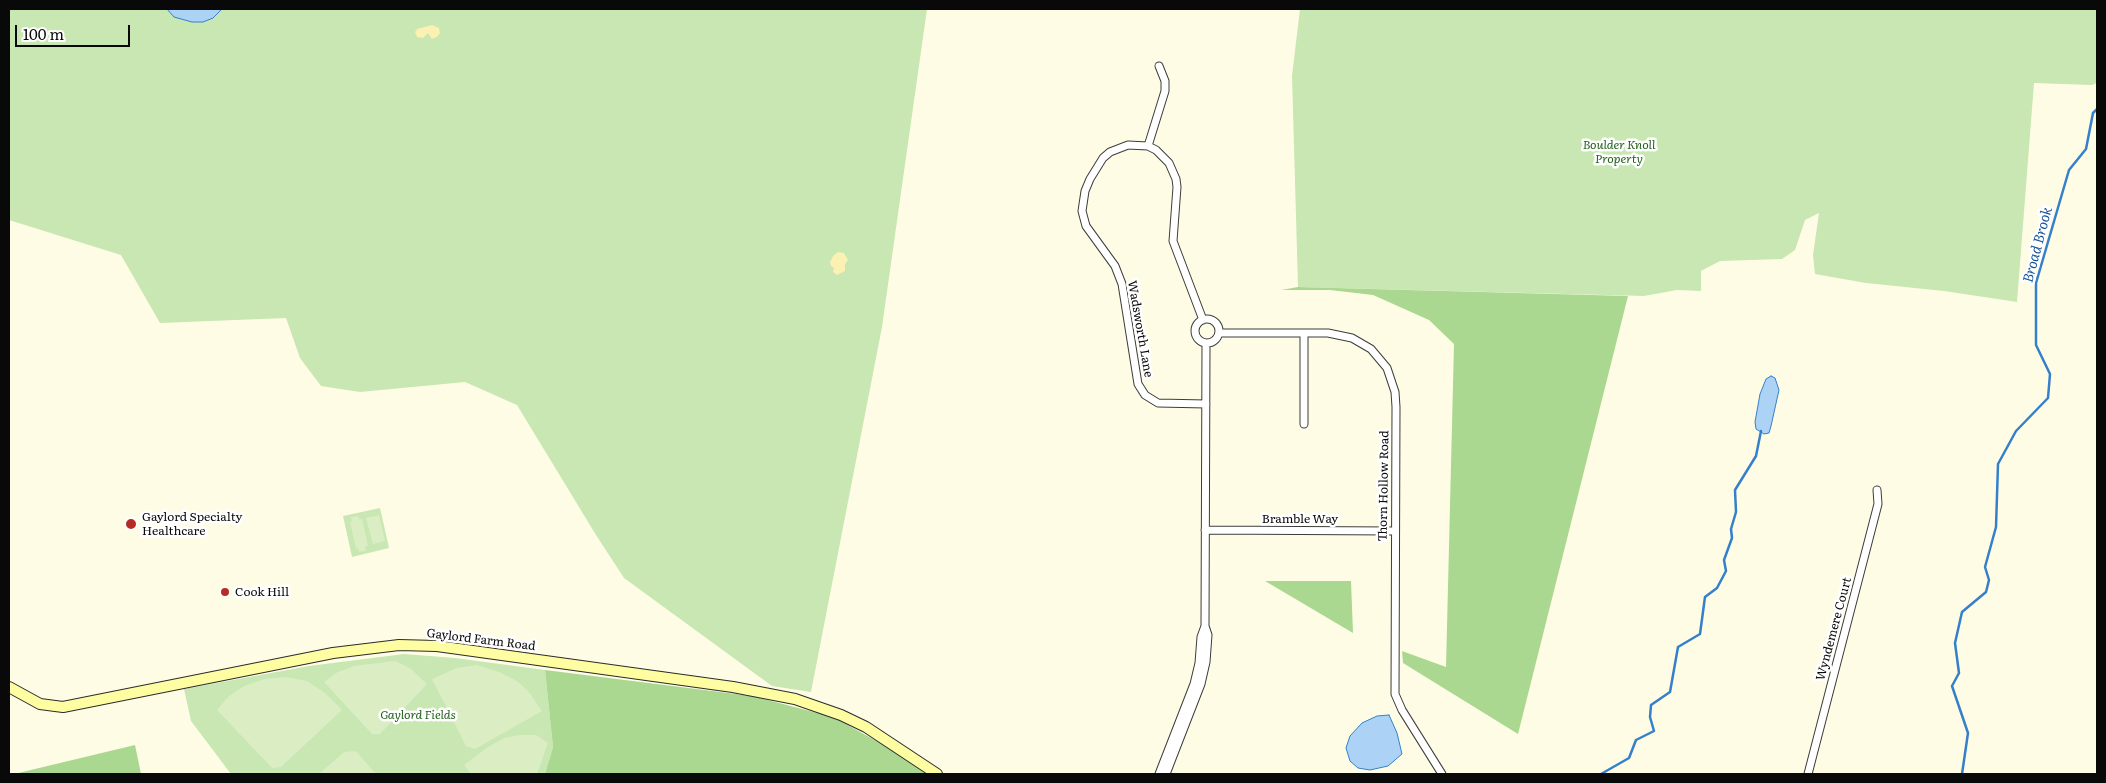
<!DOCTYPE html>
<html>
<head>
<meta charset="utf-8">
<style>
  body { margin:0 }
  #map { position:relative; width:2106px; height:783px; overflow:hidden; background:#fffce6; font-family:Literata,serif }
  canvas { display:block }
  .frame { position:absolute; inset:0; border:10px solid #090909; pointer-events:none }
  .scale { position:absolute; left:15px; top:25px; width:115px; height:22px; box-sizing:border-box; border:2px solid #090909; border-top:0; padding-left:6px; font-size:15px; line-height:18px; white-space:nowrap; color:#090909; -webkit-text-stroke:4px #fff; paint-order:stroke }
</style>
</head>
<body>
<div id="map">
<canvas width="2106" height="783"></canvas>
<div class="frame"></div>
<div class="scale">100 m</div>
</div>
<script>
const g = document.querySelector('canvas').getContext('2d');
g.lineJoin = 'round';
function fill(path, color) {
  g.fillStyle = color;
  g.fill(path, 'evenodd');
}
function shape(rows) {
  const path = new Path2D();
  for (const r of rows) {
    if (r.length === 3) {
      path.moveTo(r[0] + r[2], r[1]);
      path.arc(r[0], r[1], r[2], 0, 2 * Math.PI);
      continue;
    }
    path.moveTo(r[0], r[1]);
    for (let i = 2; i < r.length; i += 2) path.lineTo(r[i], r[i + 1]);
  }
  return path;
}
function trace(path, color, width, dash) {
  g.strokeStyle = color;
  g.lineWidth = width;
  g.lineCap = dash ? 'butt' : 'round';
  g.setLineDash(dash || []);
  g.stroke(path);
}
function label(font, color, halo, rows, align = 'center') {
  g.font = font + ' Literata,serif';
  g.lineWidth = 5;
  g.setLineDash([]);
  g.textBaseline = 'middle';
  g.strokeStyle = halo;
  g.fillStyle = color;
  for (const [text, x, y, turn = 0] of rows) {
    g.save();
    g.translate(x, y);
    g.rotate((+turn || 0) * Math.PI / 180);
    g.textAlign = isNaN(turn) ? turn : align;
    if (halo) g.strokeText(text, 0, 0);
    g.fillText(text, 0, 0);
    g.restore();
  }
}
const green = shape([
  [9,9,927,9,882,327,811,692,772,686,624,578,596,535,517,405,465,382,360,392,321,386,300,358,286,318,160,323,121,255,9,220],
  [1300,9,2097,9,2097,83,2092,85,2034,83,2017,302,1944,291,1866,283,1815,274,1813,255,1819,213,1805,220,1795,250,1782,259,1720,261,1701,271,1701,291,1677,290,1644,296,1298,287,1292,76],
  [380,508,389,548,352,557,343,516],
  [404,654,455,658,545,670,553,747,545,774,231,774,191,721,184,689,309,666]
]);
const forest = shape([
  [1298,287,1628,296,1518,734,1403,663,1402,651,1446,667,1454,344,1429,320,1373,295,1330,290,1281,290],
  [1265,581,1351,581,1353,633],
  [545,670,752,696,833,717,891,749,926,774,545,774,553,747],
  [135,745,141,774,14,774]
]);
const sand = shape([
  [432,25,439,28,440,33,437,37,432,39,428,33,423,38,417,37,415,32,417,29],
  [838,252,844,253,848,260,845,264,845,271,837,275,833,272,834,268,831,266,830,262,833,256]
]);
const pitch = shape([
  [379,515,385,541,373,544,366,518],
  [358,516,359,519,362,519,368,546,365,546,366,551,359,552,358,548,356,549,350,522,352,521,351,517],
  [395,661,410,668,427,684,380,734,372,734,324,682,336,673,354,666],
  [477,665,499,672,517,681,529,692,542,711,475,749,466,746,432,679,457,668],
  [285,677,307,681,325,693,342,710,281,767,272,768,217,710,229,696,244,686,265,679],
  [520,735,536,735,548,743,537,774,471,774,464,765,488,747,504,738],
  [356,751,376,774,319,774,344,752]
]);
const water = shape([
  [167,9,222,9,213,18,203,22,192,22,174,17,167,9],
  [1771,376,1775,378,1779,390,1771,426,1769,433,1764,434,1756,429,1755,422,1760,394,1766,379,1771,376],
  [1389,715,1397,733,1402,754,1388,766,1370,770,1358,768,1350,761,1346,748,1350,736,1362,723,1377,716,1389,715]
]);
const stream = shape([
  [1601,774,1629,758,1636,740,1654,731,1650,717,1651,705,1670,692,1678,647,1700,634,1705,597,1717,588,1726,571,1724,560,1732,538,1731,529,1736,512,1735,490,1756,456,1761,431],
  [1962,774,1968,733,1952,686,1959,673,1955,643,1962,612,1986,592,1989,580,1985,567,1996,527,1998,464,2016,431,2048,398,2050,374,2036,345,2036,283,2069,170,2086,149,2093,113,2097,109]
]);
const street = shape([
  [1148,146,1165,91,1165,81,1159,66],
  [1207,331,12],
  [1203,320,1173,241,1177,187,1176,179,1169,163,1156,150,1148,146,1128,145,1110,152,1103,158,1090,179,1085,191,1082,211,1086,226,1115,266,1122,284,1138,384,1145,395,1158,403,1206,404],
  [1219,333,1328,333,1352,338,1371,349,1387,368,1395,392,1396,407,1395,694,1402,710,1442,774],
  [1304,424,1304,333],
  [1205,530,1394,531],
  [1159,774,1194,684,1199,663,1201,637,1205,626],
  [1166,774,1201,684,1206,662,1208,635,1205,626,1206,343],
  [1808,774,1878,504,1877,490]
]);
const secondary = shape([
  [9,687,40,704,63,707,333,653,399,645,437,646,733,687,795,699,841,715,866,727,937,774]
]);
const markers = [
  [131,524,6,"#b62b24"],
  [225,592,5,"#b62b24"]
];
const parkNames = [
  ["Boulder Knoll",1619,145],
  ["Property",1619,159],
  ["Gaylord Fields",418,715]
];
const streetNames = [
  ["Wadsworth Lane",1140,329,80],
  ["Thorn Hollow Road",1384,486,-89],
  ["Bramble Way",1300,519],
  ["Wyndemere Court",1834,629,-75],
  ["Gaylord Farm Road",481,640,7]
];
const poiNames = [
  ["Gaylord Specialty",142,517],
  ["Healthcare",142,531],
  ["Cook Hill",235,592]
];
const waterNames = [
  ["Broad Brook",2038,245,-75]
];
fill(green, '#c8e7b2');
fill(forest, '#aad891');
fill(sand, '#faf1b3');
fill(pitch, '#dbeec3');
fill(water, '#acd3f5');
trace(water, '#3480cb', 1);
trace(stream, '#3480cb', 2.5);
trace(street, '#3c3c3c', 9);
trace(secondary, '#2b2b2b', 12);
trace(street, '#fff', 7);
trace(secondary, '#fefda1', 10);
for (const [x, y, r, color] of markers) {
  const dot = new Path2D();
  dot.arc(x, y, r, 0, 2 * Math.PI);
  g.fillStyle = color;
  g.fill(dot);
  trace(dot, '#fff', 2);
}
label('italic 12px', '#245f1c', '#fff', parkNames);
label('12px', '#090909', '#fff', streetNames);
label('12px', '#090909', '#fff', poiNames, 'left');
label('italic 14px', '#165398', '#fff', waterNames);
</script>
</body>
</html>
